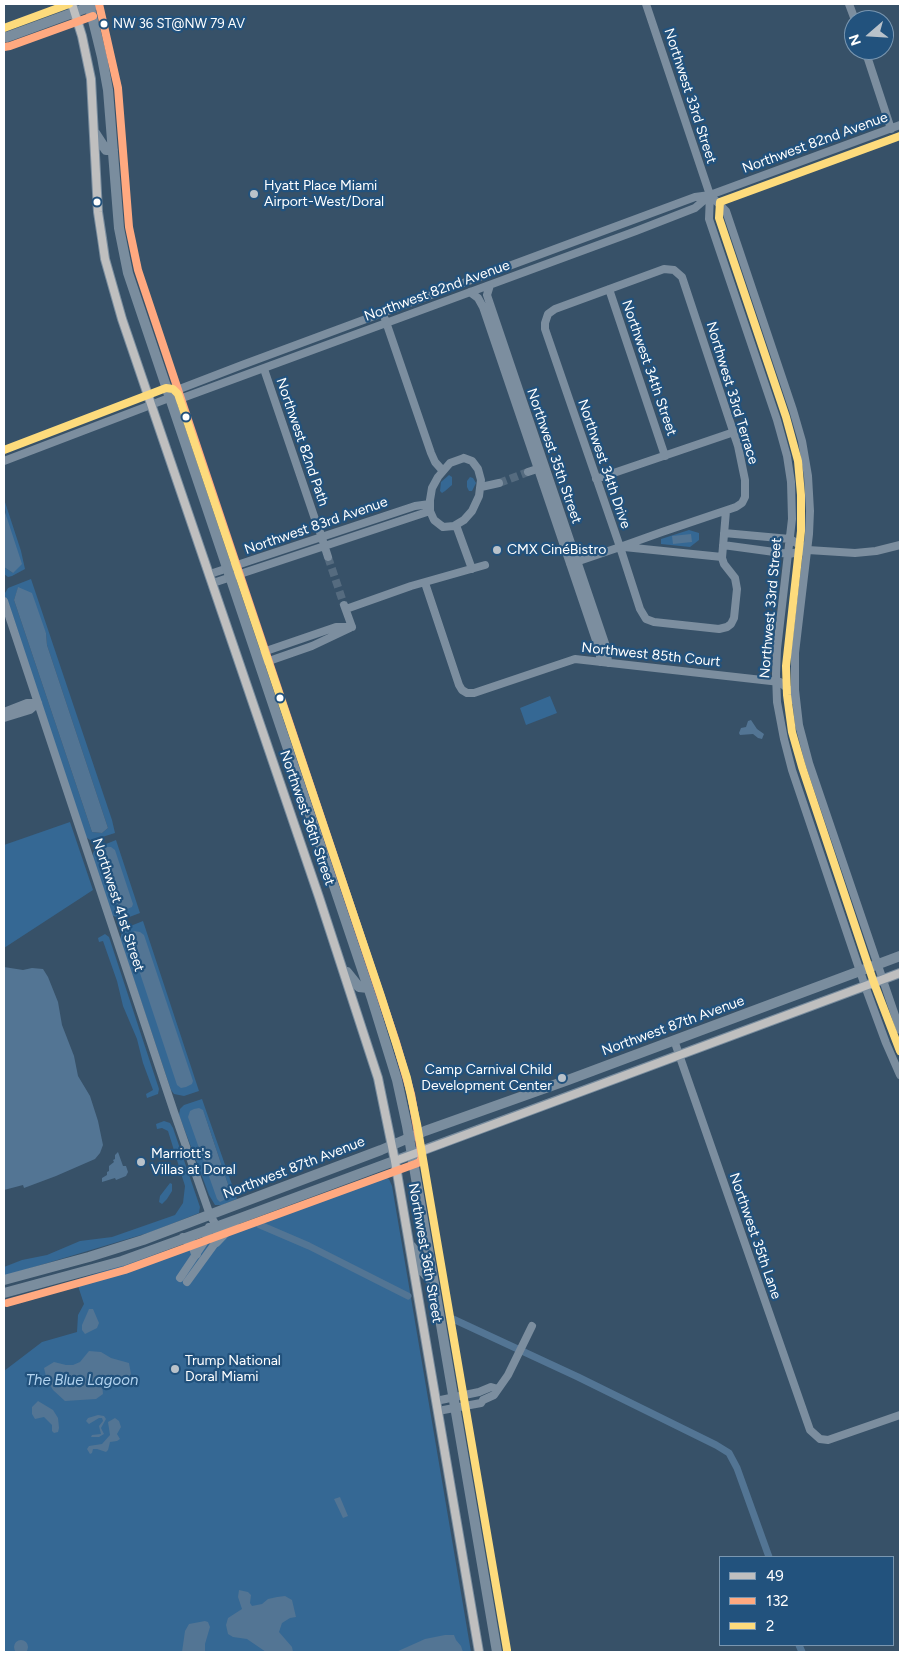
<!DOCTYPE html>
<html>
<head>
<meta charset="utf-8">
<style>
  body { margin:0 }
  #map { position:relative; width:904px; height:1656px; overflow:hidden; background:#375168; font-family:Figtree,sans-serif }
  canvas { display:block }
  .frame { position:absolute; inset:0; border:5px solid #fff; pointer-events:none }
  .legend { position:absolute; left:719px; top:1556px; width:175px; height:90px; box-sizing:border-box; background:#22527d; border:1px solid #7a97b1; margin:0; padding:6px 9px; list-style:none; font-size:15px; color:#fff }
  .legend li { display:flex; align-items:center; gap:10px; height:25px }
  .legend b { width:25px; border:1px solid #7a97b1 }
  .north { position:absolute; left:844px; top:10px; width:50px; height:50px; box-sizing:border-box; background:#22527d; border:1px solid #7a97b1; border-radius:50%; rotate:251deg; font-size:14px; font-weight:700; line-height:20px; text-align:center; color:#fff }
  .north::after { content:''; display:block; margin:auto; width:18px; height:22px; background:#b9c2ca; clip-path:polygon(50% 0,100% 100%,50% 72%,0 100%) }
</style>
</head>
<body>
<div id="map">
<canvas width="904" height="1656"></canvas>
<div class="frame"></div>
<ul class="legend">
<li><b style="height:6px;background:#bfbfbf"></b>49</li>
<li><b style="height:6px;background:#ffa980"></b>132</li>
<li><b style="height:6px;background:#fddb7c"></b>2</li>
</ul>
<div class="north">N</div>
</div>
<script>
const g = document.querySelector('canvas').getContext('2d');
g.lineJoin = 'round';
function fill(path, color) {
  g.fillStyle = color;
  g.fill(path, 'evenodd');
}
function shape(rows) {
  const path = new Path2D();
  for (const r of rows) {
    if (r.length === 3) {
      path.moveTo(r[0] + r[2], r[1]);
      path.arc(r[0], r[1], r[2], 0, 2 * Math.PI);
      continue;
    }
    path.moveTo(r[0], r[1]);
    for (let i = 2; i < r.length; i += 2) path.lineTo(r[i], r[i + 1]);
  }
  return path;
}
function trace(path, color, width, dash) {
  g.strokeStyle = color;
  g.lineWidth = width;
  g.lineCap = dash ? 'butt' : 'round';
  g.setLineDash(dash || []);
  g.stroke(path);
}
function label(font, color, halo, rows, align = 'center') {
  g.font = font + ' Figtree,sans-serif';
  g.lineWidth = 4.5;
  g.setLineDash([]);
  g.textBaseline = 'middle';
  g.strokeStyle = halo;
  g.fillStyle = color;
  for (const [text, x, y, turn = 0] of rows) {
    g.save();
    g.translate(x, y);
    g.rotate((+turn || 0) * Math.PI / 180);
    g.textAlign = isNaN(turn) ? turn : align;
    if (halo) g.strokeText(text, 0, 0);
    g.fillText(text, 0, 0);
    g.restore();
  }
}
const green = shape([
  [449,475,452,477,452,485,445,491,442,493,440,491,441,482],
  [470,477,473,478,476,483,472,491,469,491,467,487,467,481],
  [4,499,21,551,25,569,12,576,8,577,4,574,4,567,13,573],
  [689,530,699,533,699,540,690,547,661,544,661,539],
  [31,579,112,820,115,833,96,839,90,840,86,837,5,599,5,593,8,588],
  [18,588,46,633,47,645,108,828,102,833,92,832,14,600],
  [550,696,557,713,526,725,520,708],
  [70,822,93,890,4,948,4,845],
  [116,840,140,913,124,919,113,916,110,912,93,860,93,853,96,848],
  [143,921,199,1091,184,1096,174,1094,171,1090,120,939,123,929],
  [105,934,109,937,159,1089,158,1094,147,1098,146,1094,153,1090,150,1082,143,1063,137,1039,123,1006,117,981,103,941,99,942,98,938],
  [202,1099,237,1199,222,1205,215,1205,209,1195,179,1115,180,1109,184,1105],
  [203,1110,229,1187,230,1196],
  [164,1121,170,1123,173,1128,200,1207,199,1213,151,1232,4,1276,4,1267,22,1260,47,1255,80,1241,112,1237,175,1215,183,1203,185,1186,168,1131,162,1128,157,1129,156,1124],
  [378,1176,383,1176,389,1179,392,1186,471,1652,4,1652,4,1371,42,1342,77,1332,78,1315,84,1304,76,1280,184,1245,204,1237,232,1231],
  [170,1183,172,1184,172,1191,167,1199,162,1204,159,1202,160,1196]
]);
const water = shape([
  [4,509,22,564,13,573,4,567],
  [691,534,692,542,673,544,672,536],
  [18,587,32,593,46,633,47,645,108,828,102,833,92,832,14,600],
  [751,720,757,729,764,734,762,739,758,738,753,734,740,735,739,733,741,728,746,727,748,721],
  [107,847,111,847,115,850,133,904,132,907,127,909,119,909,100,856,101,850],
  [134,931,140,932,144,935,193,1081,192,1084,186,1087,181,1088,177,1085,129,940],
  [4,967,23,970,32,968,43,969,48,977,58,1002,62,1025,74,1056,78,1076,90,1096,98,1121,103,1145,100,1153,95,1159,56,1176,24,1188,23,1185,4,1190],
  [199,1108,203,1110,229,1187,230,1197,220,1202,217,1199,188,1117,190,1111,194,1109],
  [118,1152,123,1166,126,1166,128,1172,126,1176,116,1180,115,1178,102,1182,102,1178,107,1175,107,1172,109,1171,109,1166,114,1162,113,1160,115,1159,115,1155],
  [89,1309,93,1309,99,1323,97,1328,85,1334,82,1330,82,1325],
  [89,1351,101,1352,111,1358,129,1363,131,1374,124,1382,110,1380,102,1383,103,1394,96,1399,65,1401,53,1390,47,1380,44,1368,54,1362,66,1365,73,1365,80,1362],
  [38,1401,53,1410,58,1418,59,1428,58,1432,54,1433,52,1431,52,1425,44,1417,35,1419,32,1414,32,1407],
  [98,1415,104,1416,106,1419,101,1428,104,1434,99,1437,91,1437,92,1435,101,1434,99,1426,103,1421,102,1418,99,1418,89,1424,86,1421,88,1418],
  [115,1418,119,1421,121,1427,117,1434,120,1439,117,1441,110,1442,108,1450,106,1452,97,1449,93,1449,92,1453,90,1454,87,1449,89,1446,102,1444,110,1435,108,1422],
  [340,1497,348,1516,343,1518,334,1499],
  [239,1590,248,1592,251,1595,250,1603,252,1606,262,1604,268,1599,277,1597,285,1596,292,1600,296,1617,290,1618,282,1623,279,1632,292,1647,293,1652,266,1652,247,1639,233,1637,228,1634,226,1625,228,1618,242,1609,238,1597],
  [205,1621,208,1622,210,1627,205,1644,205,1652,182,1652,185,1631,189,1624],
  [445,1635,454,1635,456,1640,461,1646,463,1652,396,1652,425,1639],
  [21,1647,7]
]);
const canal = shape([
  [260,1225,309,1246,408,1296],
  [453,1319,578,1377,716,1445,729,1453,737,1468,769,1557],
  [799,1645,802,1652]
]);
const minorTunnel = shape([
  [499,483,528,472],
  [328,557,344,605]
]);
const minor = shape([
  [646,4,710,195,709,219,777,420,787,456,791,482,792,519,777,649,776,674,777,702,784,739,792,770,865,986,886,1043,900,1075],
  [849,4,855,20],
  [865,50,891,129],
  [710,195,726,211,793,410,802,441,808,476,810,511,809,534,795,653,795,690,799,725,809,763,900,1030],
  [490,285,487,295,489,301,607,649,608,663],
  [609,289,665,456],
  [470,292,478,298,483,307,600,652,600,662],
  [385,319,431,453,435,462,443,471],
  [264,369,316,522],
  [169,398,177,400,636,231,695,208,710,195],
  [464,458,472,461,478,469,481,480,479,496,472,511,464,520,454,526,443,527,434,520,430,511,430,500,432,488,438,477,450,463,464,458],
  [4,461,169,398,177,390,242,365,695,197,710,195,900,125],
  [528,472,543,467],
  [596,479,734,432],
  [481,487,499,483],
  [456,525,472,569],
  [320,532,328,557],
  [724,533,790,539,808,550],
  [723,545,789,554,808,550,855,553,876,551,900,545],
  [624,547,722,557],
  [570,564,620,547,662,532,736,507,742,503,745,497,745,480,738,446,682,277,674,270,664,269,555,309,548,314,545,323,545,329,620,547,640,609,646,619,654,622,719,629,727,627,731,624,734,618,737,589,735,578,724,564,722,558,726,511],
  [210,574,415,506,430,504],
  [213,583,430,511],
  [425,583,459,685,462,690,467,693,474,693,575,659,780,682,788,689,795,701],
  [4,601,174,1112,210,1215,217,1227,216,1242,187,1282],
  [344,605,352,627],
  [346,609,411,586,485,565],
  [258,660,266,651,336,627,352,627],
  [258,660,269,661,312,646,350,628],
  [4,712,27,703,38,703],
  [4,718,30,710,38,703],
  [674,1040,810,1430,820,1439,828,1440,900,1415],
  [180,1278,207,1238,209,1227],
  [436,1401,479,1392,491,1387,498,1389],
  [438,1411,481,1403,483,1400,494,1395,508,1375,532,1326]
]);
const major = shape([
  [72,4,82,36,91,79,98,212,102,238,105,259,122,319,319,897,378,1078,395,1161,479,1652],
  [89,4,102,57,108,90,119,228,128,273,372,999,397,1080,407,1126,497,1652],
  [4,37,7,37,97,4],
  [95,133,106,150,113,150],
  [347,972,359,987,368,988],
  [183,1238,193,1245,196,1254],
  [216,1242,234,1223],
  [411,1246,423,1262,431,1266],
  [413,1266,422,1270,433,1283],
  [4,1280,89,1257,143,1240,381,1150,425,1131,568,1080,900,956],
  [4,1293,122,1261,238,1219,900,973]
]);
const bus1 = shape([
  [72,4,82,36,91,79,98,212,105,259,122,319,319,897,378,1078,395,1161,479,1652],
  [395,1161,900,973]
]);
const bus2 = shape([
  [4,47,10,46,93,16],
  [7,1303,125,1270,415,1164,420,1162,422,1156,411,1094,396,1042,138,270,129,227,118,88,99,4]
]);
const bus3 = shape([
  [4,28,69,4],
  [900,136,720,202,719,218,786,417,798,461,801,495,801,531,786,666,787,695,792,732,802,767,874,983,900,1051],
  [4,450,166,388,173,389,178,394,381,996,407,1078,417,1124,507,1650]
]);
const markers = [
  [104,24,4.5,"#fff"],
  [254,194,5,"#b9c2ca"],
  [97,202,4.5,"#fff"],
  [186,417,4.5,"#fff"],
  [497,550,5,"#b9c2ca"],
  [280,698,4.5,"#fff"],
  [562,1078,5,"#b9c2ca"],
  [141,1162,5,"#b9c2ca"],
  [175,1369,5,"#b9c2ca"]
];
const busNames = [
  ["NW 36 ST@NW 79 AV",113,24]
];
const streetNames = [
  ["Northwest 33rd Street",690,96,72],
  ["Northwest 82nd Avenue",815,143,-20],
  ["Northwest 82nd Avenue",437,291,-20],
  ["Northwest 34th Street",649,368,71],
  ["Northwest 33rd Terrace",732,393,73],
  ["Northwest 82nd Path",302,442,71],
  ["Northwest 35th Street",554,456,71],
  ["Northwest 34th Drive",604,464,71],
  ["Northwest 83rd Avenue",316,526,-19],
  ["Northwest 33rd Street",771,608,-85],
  ["Northwest 85th Court",651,655,6],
  ["Northwest 36th Street",307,818,71],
  ["Northwest 41st Street",118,905,72],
  ["Northwest 87th Avenue",673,1026,-20],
  ["Northwest 87th Avenue",294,1168,-21],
  ["Northwest 35th Lane",755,1236,71],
  ["Northwest 36th Street",425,1253,80]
];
const poiNames = [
  ["Hyatt Place Miami",264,186],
  ["Airport-West/Doral",264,202],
  ["CMX CinéBistro",507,550],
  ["Camp Carnival Child",552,1070,"right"],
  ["Development Center",552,1086,"right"],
  ["Marriott's",151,1154],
  ["Villas at Doral",151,1170],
  ["Trump National",185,1361],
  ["Doral Miami",185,1377]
];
const waterNames = [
  ["The Blue Lagoon",82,1381]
];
fill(green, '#356894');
fill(water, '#537594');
trace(canal, '#537594', 7);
trace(minorTunnel, '#556b7f', 8, [8, 4]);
trace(minor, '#7c8e9f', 8);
trace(major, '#7a8d9e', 10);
trace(bus1, '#bfbfbf', 8);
trace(bus2, '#ffa980', 8);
trace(bus3, '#fddb7c', 8);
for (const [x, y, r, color] of markers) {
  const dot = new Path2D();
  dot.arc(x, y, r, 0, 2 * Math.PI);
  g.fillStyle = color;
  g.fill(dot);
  trace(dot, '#22527d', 2);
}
label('13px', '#fff', '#22527d', busNames, 'left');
label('14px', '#fff', '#22527d', streetNames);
label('14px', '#fff', '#22527d', poiNames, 'left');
label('italic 15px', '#b1d2ee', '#22527d', waterNames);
</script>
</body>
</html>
